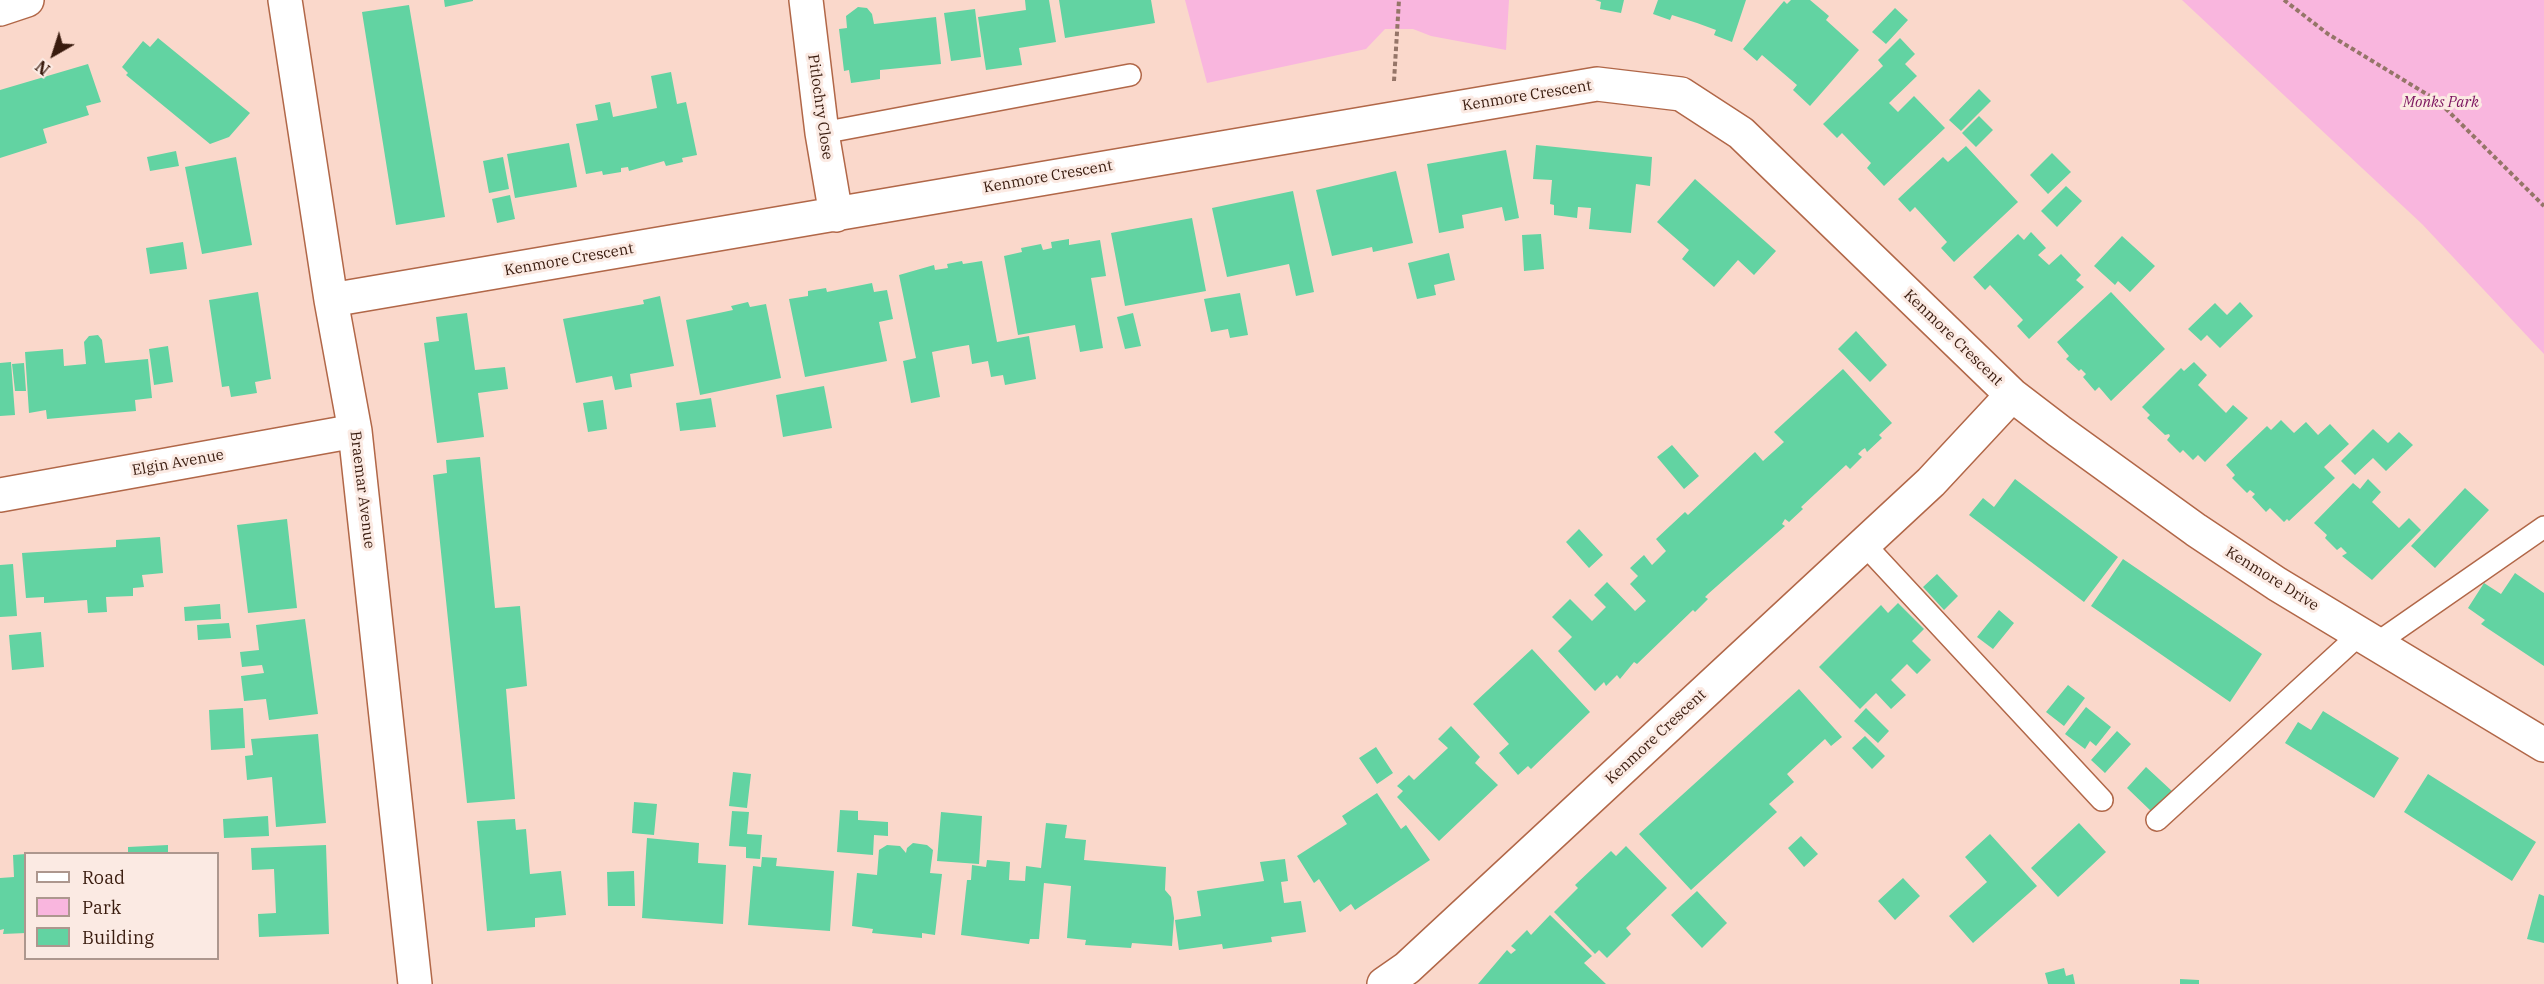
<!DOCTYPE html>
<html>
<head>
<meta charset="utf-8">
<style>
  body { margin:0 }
  #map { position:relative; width:2544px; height:984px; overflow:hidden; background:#fad8cb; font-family:"IBM Plex Serif",serif }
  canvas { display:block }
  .legend { position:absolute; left:24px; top:852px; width:195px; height:108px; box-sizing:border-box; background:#fbeae3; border:2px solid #ad978e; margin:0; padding:8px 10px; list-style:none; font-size:18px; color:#391b0e }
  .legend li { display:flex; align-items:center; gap:12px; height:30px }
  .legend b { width:30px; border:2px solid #ad978e }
  .north { position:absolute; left:24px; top:24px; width:60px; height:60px; -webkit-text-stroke:4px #fbeae3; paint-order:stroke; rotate:219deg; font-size:16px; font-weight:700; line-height:24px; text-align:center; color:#391b0e }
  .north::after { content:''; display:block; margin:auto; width:21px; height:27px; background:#391b0e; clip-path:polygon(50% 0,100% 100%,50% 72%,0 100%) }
</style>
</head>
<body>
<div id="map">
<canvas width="2544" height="984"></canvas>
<ul class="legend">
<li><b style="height:8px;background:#fff"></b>Road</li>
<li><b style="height:16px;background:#f9b6de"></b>Park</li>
<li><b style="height:16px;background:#62d3a2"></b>Building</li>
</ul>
<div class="north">N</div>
</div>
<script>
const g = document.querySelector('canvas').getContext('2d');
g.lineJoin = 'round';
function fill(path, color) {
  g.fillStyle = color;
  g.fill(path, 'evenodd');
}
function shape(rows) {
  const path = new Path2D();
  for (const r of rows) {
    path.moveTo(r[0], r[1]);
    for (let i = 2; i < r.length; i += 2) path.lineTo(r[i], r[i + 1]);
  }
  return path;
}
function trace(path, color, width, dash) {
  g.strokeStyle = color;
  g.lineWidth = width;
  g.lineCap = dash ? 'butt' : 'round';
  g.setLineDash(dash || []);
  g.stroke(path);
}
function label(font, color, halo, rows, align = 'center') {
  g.font = font + ' "IBM Plex Serif",serif';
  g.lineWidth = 6;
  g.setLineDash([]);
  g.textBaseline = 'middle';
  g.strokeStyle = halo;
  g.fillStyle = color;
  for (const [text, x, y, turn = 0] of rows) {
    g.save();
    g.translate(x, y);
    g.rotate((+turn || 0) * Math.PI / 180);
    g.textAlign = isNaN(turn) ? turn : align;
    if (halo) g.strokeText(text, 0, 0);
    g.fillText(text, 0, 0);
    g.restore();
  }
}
const green = shape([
  [1185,0,1509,0,1506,50,1431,36,1413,29,1385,29,1366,49,1207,83],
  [2182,0,2544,0,2544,354,2422,224]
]);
const building = shape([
  [444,0,473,0,473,1,445,7],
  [1025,0,1049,0,1056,42,1019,48,1022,65,986,70,978,17,1026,10],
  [1059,0,1151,0,1155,23,1065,38],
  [1595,0,1624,0,1621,13,1600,9,1601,2],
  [1658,0,1746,0,1732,42,1714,35,1716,30,1697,23,1672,15,1670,20,1653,14],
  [1791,0,1810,0,1829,16,1826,20,1859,50,1810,106,1793,90,1797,85,1762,55,1757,61,1743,49,1784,1,1787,4],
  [409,5,445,217,396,225,362,12],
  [858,7,867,8,872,14,874,24,936,17,941,64,880,70,880,79,851,83,849,70,844,71,839,29,847,28,846,16],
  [1895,8,1908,20,1886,44,1872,32],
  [975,9,981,57,951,61,944,13],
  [158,38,250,113,229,137,210,144,126,75,128,73,122,67,143,41,150,47],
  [1900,38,1915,54,1905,64,1917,76,1889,103,1898,112,1914,96,1945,128,1884,186,1867,168,1871,163,1842,133,1837,138,1823,124,1883,66,1878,60],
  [88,64,101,102,86,106,89,115,43,129,47,143,0,158,0,90],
  [671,72,677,104,686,102,697,155,682,158,683,162,666,166,664,161,629,171,628,167,621,168,621,172,603,175,602,171,586,174,576,124,598,120,595,105,610,102,613,117,657,108,651,76],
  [1979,89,1991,101,1961,131,1949,120],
  [1979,116,1993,130,1976,147,1962,133],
  [569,143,577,187,515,198,507,154],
  [1536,145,1652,157,1650,186,1636,184,1631,233,1589,229,1591,208,1578,207,1577,218,1554,215,1554,205,1550,204,1552,180,1533,179],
  [1966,146,2018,202,1954,262,1941,248,1947,242,1915,207,1910,212,1898,199,1943,157,1948,162],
  [1506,150,1519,218,1505,221,1502,207,1462,215,1464,228,1439,233,1427,164],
  [176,151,179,166,150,171,147,157],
  [2052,153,2071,172,2048,194,2030,175],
  [236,157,252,245,202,254,185,167],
  [503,157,509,189,489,193,483,161],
  [1396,171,1413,243,1373,252,1372,247,1332,256,1316,190],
  [1695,179,1776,251,1754,275,1738,260,1714,287,1682,259,1689,250,1657,222],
  [2066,186,2082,201,2057,227,2041,211],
  [1293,191,1314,292,1296,296,1289,264,1227,277,1212,208],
  [510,195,515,219,497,223,492,199],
  [1192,218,1206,291,1125,306,1111,233],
  [2031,232,2046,248,2038,255,2049,265,2061,254,2081,275,2076,280,2084,287,2029,339,2017,326,2023,320,1990,285,1985,290,1973,277,2018,234,2024,240],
  [1541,234,1544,269,1524,271,1522,235],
  [2122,236,2155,266,2130,292,2118,281,2115,285,2094,266],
  [1069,239,1069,245,1100,240,1106,276,1091,278,1103,348,1080,352,1075,325,1018,335,1004,256,1022,252,1021,248,1041,244,1043,250,1052,248,1051,242],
  [183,242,187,269,150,274,146,248],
  [1449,253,1455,280,1434,285,1436,295,1417,299,1408,263],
  [962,261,963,264,982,261,997,342,1029,336,1036,379,1005,385,1003,375,991,377,988,361,972,364,969,345,957,347,932,352,940,397,911,403,903,361,916,358,899,275,934,265,935,270,948,268,947,264],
  [872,283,874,292,887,290,893,319,879,322,887,361,805,377,789,299,808,296,808,291,826,288,827,292],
  [258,292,271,379,255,382,257,393,231,397,229,386,222,387,209,300],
  [2111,292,2165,349,2111,401,2099,387,2095,391,2083,377,2086,374,2081,369,2079,371,2066,359,2069,356,2057,342],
  [1240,293,1248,335,1230,338,1228,329,1211,332,1204,299],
  [660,296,674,366,630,374,632,387,615,390,612,376,576,383,563,319,644,304,643,300],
  [748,302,750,307,766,304,781,378,700,395,686,320,733,310,731,306],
  [2240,302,2253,316,2220,348,2207,335,2201,341,2188,329,2215,303,2227,315],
  [467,313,475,370,505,367,508,389,478,393,484,437,437,443,424,343,439,341,436,317],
  [1133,313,1141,346,1125,349,1117,317],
  [1856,331,1887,365,1870,382,1838,349],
  [98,335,102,340,105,363,148,359,152,398,135,400,136,411,47,419,46,410,29,413,25,352,63,349,64,366,86,364,84,342,89,336],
  [168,346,173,382,154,385,149,349],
  [11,362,15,415,0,416,0,363],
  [2194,362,2207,375,2198,385,2226,413,2233,405,2248,418,2205,462,2198,455,2193,460,2183,450,2180,453,2167,440,2170,436,2169,434,2165,435,2147,418,2150,415,2142,407,2181,368,2184,371],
  [24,363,26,391,15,391,12,364],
  [1843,369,1892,423,1879,435,1882,438,1867,452,1865,448,1862,450,1858,454,1862,457,1850,469,1846,465,1801,507,1803,509,1789,522,1785,519,1782,524,1785,526,1708,594,1705,597,1708,599,1695,612,1693,610,1637,664,1634,662,1620,679,1617,675,1606,686,1604,682,1595,691,1558,651,1572,637,1552,617,1570,599,1592,621,1606,607,1594,595,1607,582,1635,611,1646,601,1630,584,1638,576,1630,568,1644,555,1652,565,1666,551,1656,539,1685,512,1688,515,1755,452,1763,461,1784,442,1774,432],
  [824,386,832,428,783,437,776,395],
  [711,398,716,427,680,431,676,403],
  [603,400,607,429,588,432,583,403],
  [2281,420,2294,433,2306,422,2318,435,2330,424,2349,444,2324,467,2335,478,2289,521,2287,519,2284,522,2270,508,2266,512,2252,497,2255,494,2250,490,2247,493,2232,478,2235,475,2226,465,2267,426,2271,430],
  [2373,429,2388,443,2399,432,2413,445,2386,471,2373,458,2355,475,2341,461],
  [1672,445,1699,476,1684,489,1657,457],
  [480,457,495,608,520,606,527,686,506,689,515,799,467,803,433,475,447,473,446,460],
  [2015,479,2118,557,2084,602,1969,515,1983,498,1994,507],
  [2368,479,2381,492,2372,502,2399,528,2409,518,2421,530,2372,580,2342,556,2347,553,2341,547,2337,550,2325,538,2327,535,2314,523,2353,483,2360,489],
  [2465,488,2489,510,2435,568,2411,546],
  [287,519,297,608,248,613,237,525],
  [1579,529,1603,555,1589,568,1566,542],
  [160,537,163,573,142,575,144,587,133,588,133,596,106,597,107,612,88,613,87,600,44,603,44,597,26,598,22,553,116,547,116,540],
  [2123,559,2262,654,2230,702,2091,606],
  [13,564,17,616,0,617,0,565],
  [2515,573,2544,593,2544,666,2481,624,2485,620,2468,608,2484,583,2501,594],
  [1937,574,1958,596,1944,610,1923,587],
  [1898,603,1924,629,1912,641,1931,660,1917,674,1907,664,1891,680,1906,695,1891,709,1876,693,1860,709,1819,667,1881,605,1888,613],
  [220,604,221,619,185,621,184,607],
  [1999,610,2014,623,1993,649,1977,637],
  [305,619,318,714,269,720,266,699,244,701,241,676,264,673,262,665,242,667,240,652,259,650,256,625],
  [229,623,231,638,198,640,197,625],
  [41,632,44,667,12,670,9,635],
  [1532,649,1590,712,1531,769,1528,766,1518,775,1499,753,1509,744,1473,704],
  [2068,685,2085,698,2064,726,2046,712],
  [1799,689,1842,737,1831,746,1825,739,1787,774,1794,782,1769,804,1777,812,1691,890,1639,834],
  [2086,707,2111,727,2096,746,2090,741,2085,749,2065,734],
  [243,708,245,748,211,750,209,710],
  [1866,708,1889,731,1878,743,1854,721],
  [2323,711,2399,758,2374,798,2285,743,2298,722,2311,730],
  [1451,726,1480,757,1475,763,1498,785,1439,841,1397,797,1403,791,1397,786,1409,775,1414,780,1448,748,1438,739],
  [2117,731,2131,744,2105,773,2091,760],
  [318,734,326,823,276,827,272,777,247,780,245,756,253,755,251,739],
  [1865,736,1885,756,1872,769,1852,748],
  [1376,747,1393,773,1377,784,1359,758],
  [2146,767,2173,792,2153,813,2127,788],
  [733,772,751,774,747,808,729,806],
  [2428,774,2536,842,2512,881,2404,812],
  [1377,793,1401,829,1406,825,1430,860,1355,910,1351,904,1340,912,1319,879,1314,883,1297,856,1347,824,1342,816],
  [634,802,657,804,654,835,632,833],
  [840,810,858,811,858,820,888,822,888,836,874,835,873,855,837,852],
  [732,811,749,812,747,834,762,835,760,859,746,858,746,847,729,846],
  [941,812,982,816,979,864,937,861],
  [268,816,269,836,224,838,223,819],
  [515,819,516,830,526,829,530,874,561,871,566,915,535,918,535,927,487,931,477,821],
  [1046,823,1067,825,1065,838,1086,840,1084,860,1166,867,1165,890,1171,897,1174,918,1172,946,1132,943,1131,948,1085,945,1086,940,1067,938,1071,886,1044,883,1039,939,1030,939,1029,944,961,935,967,880,971,880,972,865,986,867,987,860,1010,862,1009,880,1025,881,1026,866,1041,868],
  [2079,823,2106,852,2058,897,2031,868],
  [1990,834,2037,886,1973,943,1949,916,1987,882,1965,857],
  [1801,836,1818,854,1804,867,1788,848],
  [647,838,699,843,698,863,726,865,723,924,642,918],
  [913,843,927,845,933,850,930,873,942,874,935,935,922,933,922,938,872,933,873,929,852,926,857,873,877,875,879,850,887,845,900,846,906,853,907,848],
  [168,845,168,854,128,854,128,847],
  [326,845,329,934,259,937,258,914,276,913,274,869,252,870,251,848],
  [1626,846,1667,888,1626,928,1631,934,1607,958,1599,950,1595,954,1554,912,1578,888,1575,885,1611,851,1616,856],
  [26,854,26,933,3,934,4,929,0,930,0,878,14,877,13,855],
  [762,857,777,858,776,866,834,871,830,931,748,925,753,866,761,867],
  [1285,859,1288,881,1281,882,1284,903,1301,901,1306,932,1271,937,1272,942,1223,949,1222,944,1179,950,1175,920,1201,916,1197,891,1264,881,1260,862],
  [634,871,635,906,608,906,607,872],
  [1903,878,1920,896,1895,920,1878,901],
  [1697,891,1727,923,1702,948,1671,915],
  [2539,894,2544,896,2544,943,2527,939],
  [1550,915,1592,956,1584,963,1606,984,1478,984,1507,950,1511,954,1516,950,1511,946,1527,930,1531,935],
  [2064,968,2066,976,2073,974,2075,984,2048,984,2045,973],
  [2180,979,2199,980,2199,984,2180,984]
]);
const path = shape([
  [2284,0,2328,34,2438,101,2544,206],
  [1394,81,1399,0]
]);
const service = shape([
  [822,133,1130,75],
  [1864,544,2102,800],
  [2377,643,2544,527],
  [2157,820,2361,633]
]);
const minor = shape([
  [285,0,331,300,355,431,415,984],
  [806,0,822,133,836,215],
  [0,9,27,0],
  [331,300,1597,84,1681,94,1741,133,2012,395,2059,431,2196,530,2277,584,2544,745],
  [0,495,355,431],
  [1384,984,1407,968,1931,482,2012,395]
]);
const streetNames = [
  ["Kenmore Crescent",1527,96,-9],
  ["Pitlochry Close",820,107,82],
  ["Kenmore Crescent",1048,177,-10],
  ["Kenmore Crescent",569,260,-10],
  ["Kenmore Crescent",1953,338,44],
  ["Elgin Avenue",178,463,-10],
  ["Braemar Avenue",362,490,83],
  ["Kenmore Drive",2272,579,32],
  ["Kenmore Crescent",1656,737,-43]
];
const parkNames = [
  ["Monks Park",2441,103]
];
fill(green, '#f9b6de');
fill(building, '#62d3a2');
trace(service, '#b16748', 24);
trace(minor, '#b16748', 36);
trace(path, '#957568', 4, [4.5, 3]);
trace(service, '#fff', 21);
trace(minor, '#fff', 33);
label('15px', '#391b0e', '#fbeae3', streetNames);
label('italic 15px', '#7b135e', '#fbeae3', parkNames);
</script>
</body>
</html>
